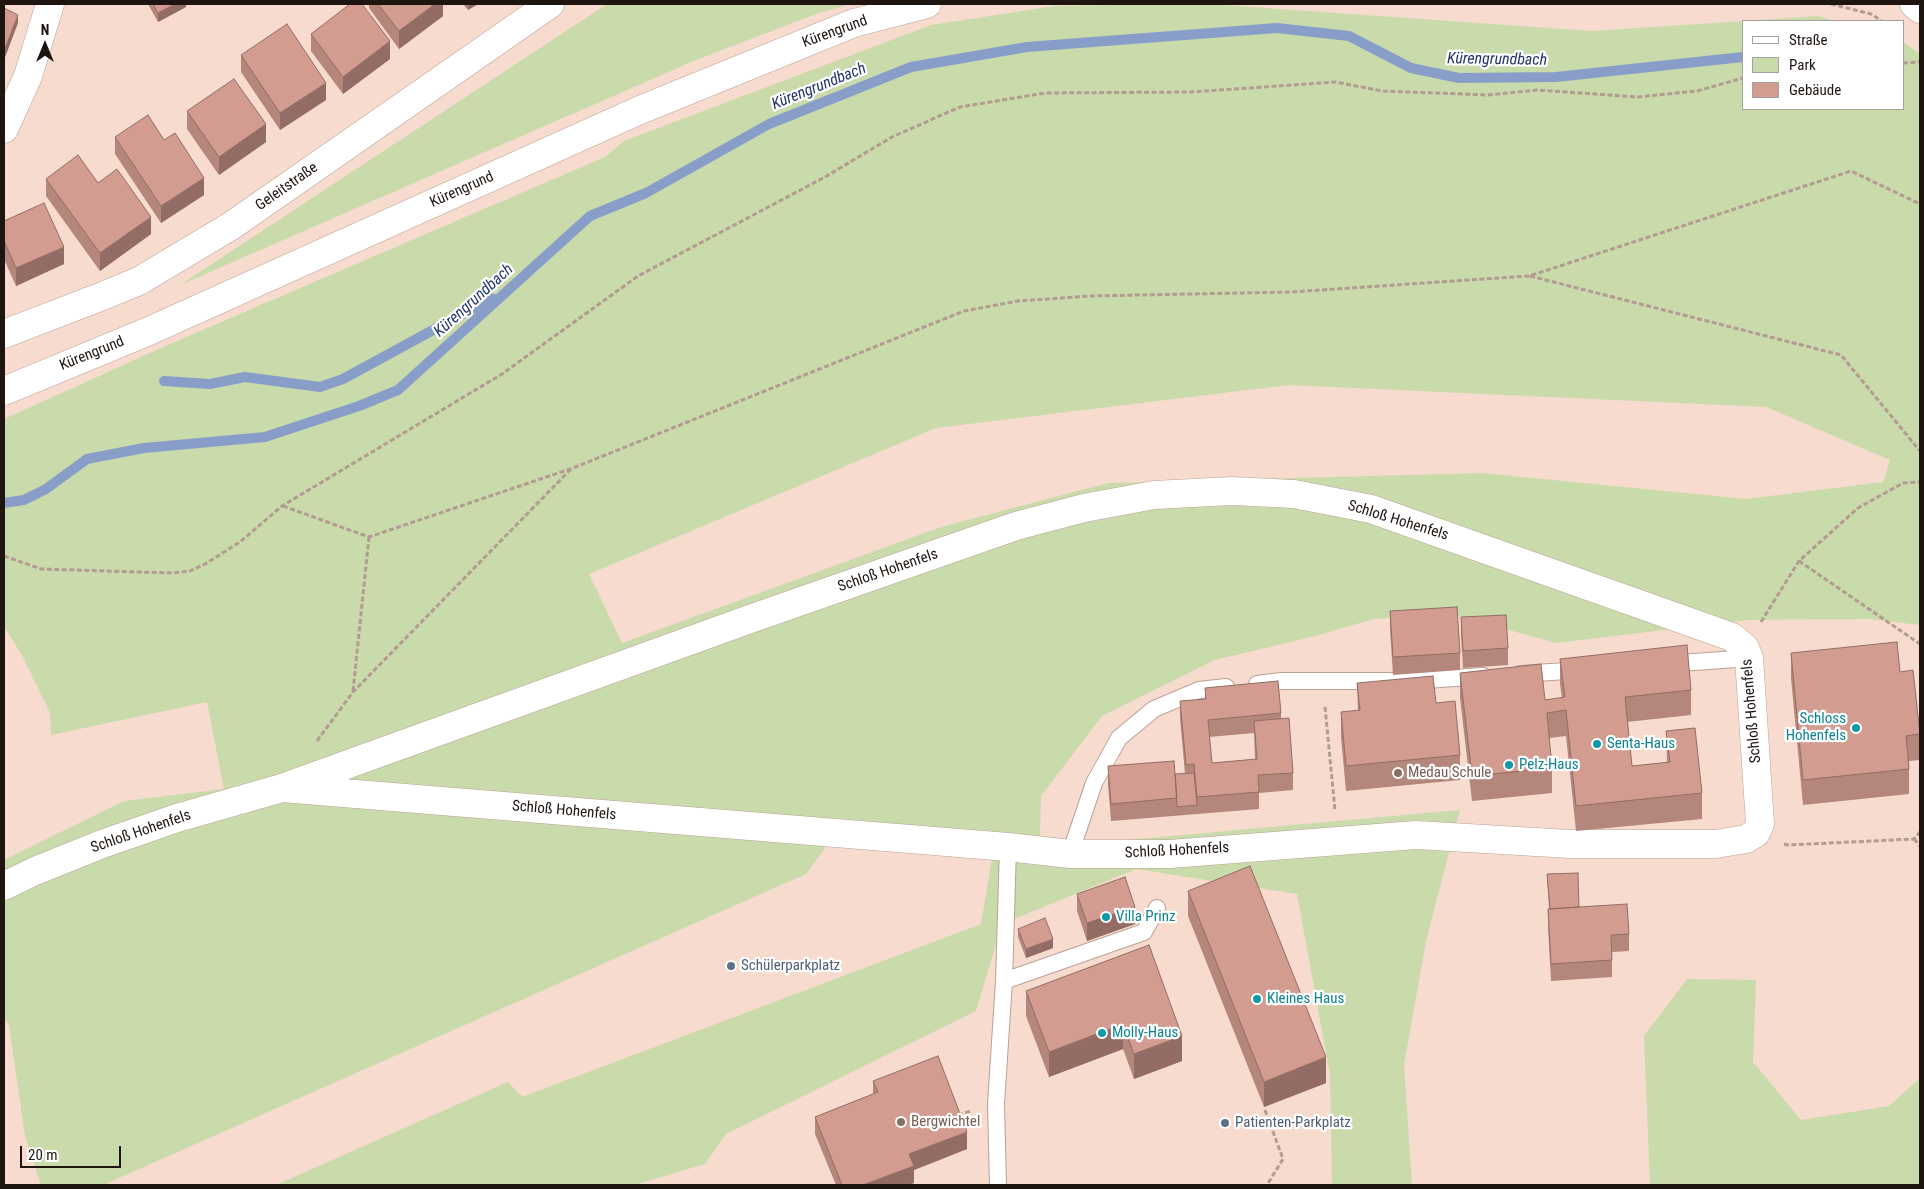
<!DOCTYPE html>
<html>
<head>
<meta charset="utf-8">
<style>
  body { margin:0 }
  #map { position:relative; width:1924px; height:1189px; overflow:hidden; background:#f7dbce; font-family:"Roboto Condensed",sans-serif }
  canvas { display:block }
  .frame { position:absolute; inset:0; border:5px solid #1e1410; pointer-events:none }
  .legend { position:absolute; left:1742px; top:20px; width:162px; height:90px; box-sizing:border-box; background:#fff; border:1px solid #a5a19f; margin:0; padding:6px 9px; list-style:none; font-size:15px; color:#1e1410 }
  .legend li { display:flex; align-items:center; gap:10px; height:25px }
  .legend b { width:25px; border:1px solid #a5a19f }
  .north { position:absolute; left:20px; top:20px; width:50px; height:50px; -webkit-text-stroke:4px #fff; paint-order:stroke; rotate:0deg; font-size:14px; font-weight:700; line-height:20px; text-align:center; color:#1e1410 }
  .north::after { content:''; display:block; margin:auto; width:18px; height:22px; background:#1e1410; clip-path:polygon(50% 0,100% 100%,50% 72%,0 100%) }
  .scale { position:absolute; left:20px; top:1146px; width:101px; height:22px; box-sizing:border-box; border:2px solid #1e1410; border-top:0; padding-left:6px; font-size:15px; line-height:18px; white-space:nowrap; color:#1e1410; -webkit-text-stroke:4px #fff; paint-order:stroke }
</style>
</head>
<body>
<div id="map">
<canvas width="1924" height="1189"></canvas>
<div class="frame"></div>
<ul class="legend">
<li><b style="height:6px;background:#fff"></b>Straße</li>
<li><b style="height:14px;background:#c9dbab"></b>Park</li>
<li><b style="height:14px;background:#d29c90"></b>Gebäude</li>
</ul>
<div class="north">N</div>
<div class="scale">20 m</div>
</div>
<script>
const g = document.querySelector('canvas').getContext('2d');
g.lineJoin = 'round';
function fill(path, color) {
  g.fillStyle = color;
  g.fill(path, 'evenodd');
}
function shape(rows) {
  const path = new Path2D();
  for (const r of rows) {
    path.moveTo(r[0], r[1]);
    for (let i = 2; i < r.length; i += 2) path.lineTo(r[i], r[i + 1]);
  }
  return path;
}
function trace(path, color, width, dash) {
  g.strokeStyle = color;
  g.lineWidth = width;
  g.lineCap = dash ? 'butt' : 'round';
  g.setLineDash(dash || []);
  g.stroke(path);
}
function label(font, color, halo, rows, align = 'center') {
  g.font = font + ' "Roboto Condensed",sans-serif';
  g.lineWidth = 4.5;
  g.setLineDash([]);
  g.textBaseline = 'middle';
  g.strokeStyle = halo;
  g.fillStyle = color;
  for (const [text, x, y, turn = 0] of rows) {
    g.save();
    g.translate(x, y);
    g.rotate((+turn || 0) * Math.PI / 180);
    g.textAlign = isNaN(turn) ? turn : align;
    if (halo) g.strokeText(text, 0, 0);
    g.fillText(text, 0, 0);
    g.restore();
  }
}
const green = shape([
  [607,4,851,4,816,14,696,60,180,285],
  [1173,4,1208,4,1592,31,1818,16,1836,21,1743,21,1743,109,1903,109,1903,42,1920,54,1920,625,1869,619,1748,620,1556,643,1455,615,1374,619,1315,636,1215,660,1102,716,1041,796,1040,836,1104,842,1460,810,1426,941,1404,1065,1412,1185,1332,1185,1330,1075,1297,894,1136,869,1002,924,976,1011,726,1134,705,1164,634,1185,276,1185,508,1082,522,1097,981,924,992,858,827,845,806,874,103,1185,41,1185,25,1136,9,1025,4,1018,4,860,124,801,224,789,207,702,51,735,50,713,23,657,4,626,4,419,163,347,605,157,624,141,931,25,1055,6],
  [1289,385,1766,407,1890,460,1883,482,1746,499,1482,473,1108,483,941,527,622,643,589,574,936,428],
  [1687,979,1756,980,1753,1062,1801,1120,1889,1106,1920,1078,1920,1185,1650,1185,1644,1036]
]);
const stream = shape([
  [164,381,210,384,245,377,320,387,343,379,492,298],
  [4,503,24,500,46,489,87,459,144,448,265,437,359,406,398,390,590,216,646,193,769,124,911,67,1027,47,1277,28,1349,36,1411,68,1459,78,1556,77,1743,57]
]);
const path = shape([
  [1831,4,1871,14,1882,21],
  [1903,63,1920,62],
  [1530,276,1841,355,1920,451],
  [283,506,369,537,573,468,964,311,1018,301,1091,296,1291,292,1529,276,1851,171,1920,204],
  [4,556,41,569,173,573,190,571,205,564,240,542,282,506,502,374,638,276,825,177,892,137,960,107,1045,93,1191,92,1336,82,1382,91,1488,95,1537,90,1638,97,1697,91,1743,78],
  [1799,561,1920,644],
  [1761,622,1799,561,1858,508,1903,483,1920,482],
  [353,691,369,537],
  [1325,707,1335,810],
  [317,741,353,692,572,468],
  [1914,839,1920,846],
  [1784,844,1788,845,1914,839,1920,832],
  [1265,1110,1283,1159,1267,1185],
  [958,1115,971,1111]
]);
const service = shape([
  [1667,664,1749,658],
  [1520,674,1582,670],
  [1257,684,1281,681,1412,681,1483,676],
  [1070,854,1094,783,1119,738,1154,709,1199,690,1226,687],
  [1004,981,1144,932,1157,908],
  [998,1185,996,1104,1004,981,1008,847]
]);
const minor = shape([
  [4,129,28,76,50,4],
  [4,334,100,297,139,281,231,226,550,4],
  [4,886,35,871,102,844,177,818,282,788,750,619,1016,526,1084,508,1154,495,1232,491,1294,494,1371,509,1732,637,1745,648,1749,658,1760,824,1756,833,1746,839,1716,844,1570,844,1416,835,1170,854,1070,854,1008,847,282,788]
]);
const tertiary = shape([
  [1914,4,1920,9]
]);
const secondary = shape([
  [4,391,149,331,640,110,854,23,927,4]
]);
const wall = shape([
  [148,4,186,4,186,7,158,22],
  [369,4,443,4,443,16,399,49,369,8],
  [463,4,478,4,468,10],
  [311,34,390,59,343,94,311,51],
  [241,55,326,100,280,130,241,72],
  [187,111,266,142,219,175,187,129],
  [115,137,164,140,204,195,161,223,115,154],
  [46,179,98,183,151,234,100,271,46,196],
  [4,221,64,264,16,286,4,259],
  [1390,611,1460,653,1460,670,1393,675,1390,629],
  [1461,617,1508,648,1508,665,1463,668,1461,635],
  [1791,653,1900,672,1920,734,1920,760,1909,761,1909,794,1803,805,1791,678],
  [1560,659,1691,690,1691,715,1627,722,1632,766,1667,763,1666,731,1702,793,1702,819,1576,831,1566,736,1549,738,1552,768,1552,793,1472,801,1460,698,1460,673,1545,700,1562,698,1560,684],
  [1357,683,1436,703,1460,755,1460,780,1346,791,1341,737,1341,712,1358,711],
  [1205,688,1281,713,1281,718,1293,773,1293,790,1259,793,1259,809,1111,821,1108,784,1108,766,1175,774,1185,774,1180,718,1180,701,1205,699],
  [1254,733,1255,759,1212,763,1209,737],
  [1547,874,1579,907,1629,934,1629,951,1612,952,1612,977,1551,981,1548,926,1548,909,1549,909],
  [1188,891,1326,1083,1264,1107,1188,916],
  [1077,894,1135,924,1087,941,1077,911],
  [1018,929,1053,948,1026,958,1018,937],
  [1026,991,1182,1036,1182,1061,1134,1079,1123,1049,1049,1077,1026,1016],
  [873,1081,967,1149,914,1170,914,1183,908,1185,836,1185,815,1134,815,1117,873,1094]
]);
const shadedWall = shape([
  [175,4,186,4,186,7,158,22,158,13],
  [435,4,443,4,443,16,399,49,399,31],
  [468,4,478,4,468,10],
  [18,15,18,23,4,60,4,51],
  [390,41,390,59,343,94,343,77],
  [326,83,326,100,280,130,280,113],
  [266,124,266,142,219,175,219,157],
  [204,178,204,195,161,223,161,206],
  [151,217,151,234,100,271,100,253],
  [64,247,64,264,16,286,16,268],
  [1135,907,1135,924,1087,941,1087,923],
  [1053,939,1053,948,1026,958,1026,949],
  [1123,1024,1123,1049,1049,1077,1049,1052],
  [1182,1036,1182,1061,1134,1079,1134,1054],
  [1326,1057,1326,1083,1264,1107,1264,1082],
  [967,1132,967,1149,914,1170,914,1183,908,1185,863,1185,909,1154]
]);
const building = shape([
  [153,4,175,4,158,13,153,4],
  [350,4,362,4,390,41,343,77,311,34,350,4],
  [378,4,435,4,399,31,378,4],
  [4,8,18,15,4,51,4,8],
  [287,24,326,83,280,113,241,55,287,24],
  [234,79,266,124,219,157,187,111,234,79],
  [148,115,164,140,175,133,204,178,161,206,115,137,148,115],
  [78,155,98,183,117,169,151,217,100,253,46,179,78,155],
  [44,203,64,247,16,268,4,241,4,221,44,203],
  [1457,607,1460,653,1393,657,1390,611,1457,607],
  [1506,615,1508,648,1463,651,1461,617,1506,615],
  [1897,642,1900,672,1913,670,1920,734,1906,736,1909,769,1803,780,1791,653,1897,642],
  [1687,645,1691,690,1625,697,1632,766,1670,762,1666,731,1695,728,1702,793,1576,806,1566,710,1547,713,1552,768,1472,776,1460,673,1541,664,1545,700,1565,697,1560,659,1687,645],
  [1433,676,1436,703,1455,701,1460,755,1346,766,1341,712,1360,710,1357,683,1433,676],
  [1278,681,1281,713,1208,720,1212,763,1257,759,1254,721,1289,718,1293,773,1258,775,1259,792,1197,797,1194,764,1186,765,1180,701,1206,699,1205,688,1278,681],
  [1174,761,1177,798,1111,804,1108,766,1174,761],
  [1194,773,1197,805,1177,807,1175,774,1194,773],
  [1250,866,1326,1057,1264,1082,1188,891,1250,866],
  [1578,873,1579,907,1550,909,1547,874,1578,873],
  [1125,877,1135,907,1087,923,1077,894,1125,877],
  [1627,904,1629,934,1611,935,1612,960,1551,964,1548,909,1627,904],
  [1045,918,1053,939,1026,949,1018,929,1045,918],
  [1149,945,1182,1036,1134,1054,1123,1024,1049,1052,1026,991,1149,945],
  [938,1056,967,1132,909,1154,914,1166,863,1185,842,1185,815,1117,878,1092,873,1081,938,1056]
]);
const markers = [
  [1856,728,5,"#0f9aa8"],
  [1597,744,5,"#0f9aa8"],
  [1509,765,5,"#0f9aa8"],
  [1398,773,5,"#8d6e63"],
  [1106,917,5,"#0f9aa8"],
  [731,966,5,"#5c6f8a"],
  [1257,999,5,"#0f9aa8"],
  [1102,1033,5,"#0f9aa8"],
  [901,1122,5,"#8d6e63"],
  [1225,1123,5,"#5c6f8a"]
];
const streetNames = [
  ["Kürengrund",835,32,-20],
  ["Geleitstraße",287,187,-35],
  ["Kürengrund",462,190,-24],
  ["Kürengrund",92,354,-22],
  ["Schloß Hohenfels",1398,521,17],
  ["Schloß Hohenfels",888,571,-19],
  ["Schloß Hohenfels",1752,711,-95],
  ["Schloß Hohenfels",564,811,5],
  ["Schloß Hohenfels",141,832,-19],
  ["Schloß Hohenfels",1177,851,-3]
];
const cultureNames = [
  ["Schloss",1846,719,"right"],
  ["Hohenfels",1846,736,"right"],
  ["Senta-Haus",1607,744],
  ["Pelz-Haus",1519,765],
  ["Villa Prinz",1116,917],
  ["Kleines Haus",1267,999],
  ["Molly-Haus",1112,1033]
];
const educationNames = [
  ["Medau Schule",1408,773],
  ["Bergwichtel",911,1122]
];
const serviceNames = [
  ["Schülerparkplatz",741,966],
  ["Patienten-Parkplatz",1235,1123]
];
const waterNames = [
  ["Kürengrundbach",1497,60,1],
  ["Kürengrundbach",819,87,-22],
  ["Kürengrundbach",474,301,-42]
];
fill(green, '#c9dbab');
trace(stream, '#889ec8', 10);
trace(service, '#bba194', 18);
trace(minor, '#bba194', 29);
trace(tertiary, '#bba194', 29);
trace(secondary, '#bba194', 29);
trace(path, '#b29b91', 3, [5, 2.5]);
trace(service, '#fff', 16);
trace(minor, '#fff', 28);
trace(tertiary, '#fff', 28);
trace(secondary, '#fff', 28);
fill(wall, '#b5867c');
fill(shadedWall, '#936d65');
fill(building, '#d29c90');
trace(building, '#936d65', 1);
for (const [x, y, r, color] of markers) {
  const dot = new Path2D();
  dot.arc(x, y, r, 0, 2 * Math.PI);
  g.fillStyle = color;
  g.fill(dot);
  trace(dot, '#fff', 2);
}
label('15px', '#1e1410', '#fff', streetNames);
label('15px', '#0d838f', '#fff', cultureNames, 'left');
label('15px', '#785e54', '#fff', educationNames, 'left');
label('15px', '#4e5e75', '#fff', serviceNames, 'left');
label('italic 16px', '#1f366c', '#fff', waterNames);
</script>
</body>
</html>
